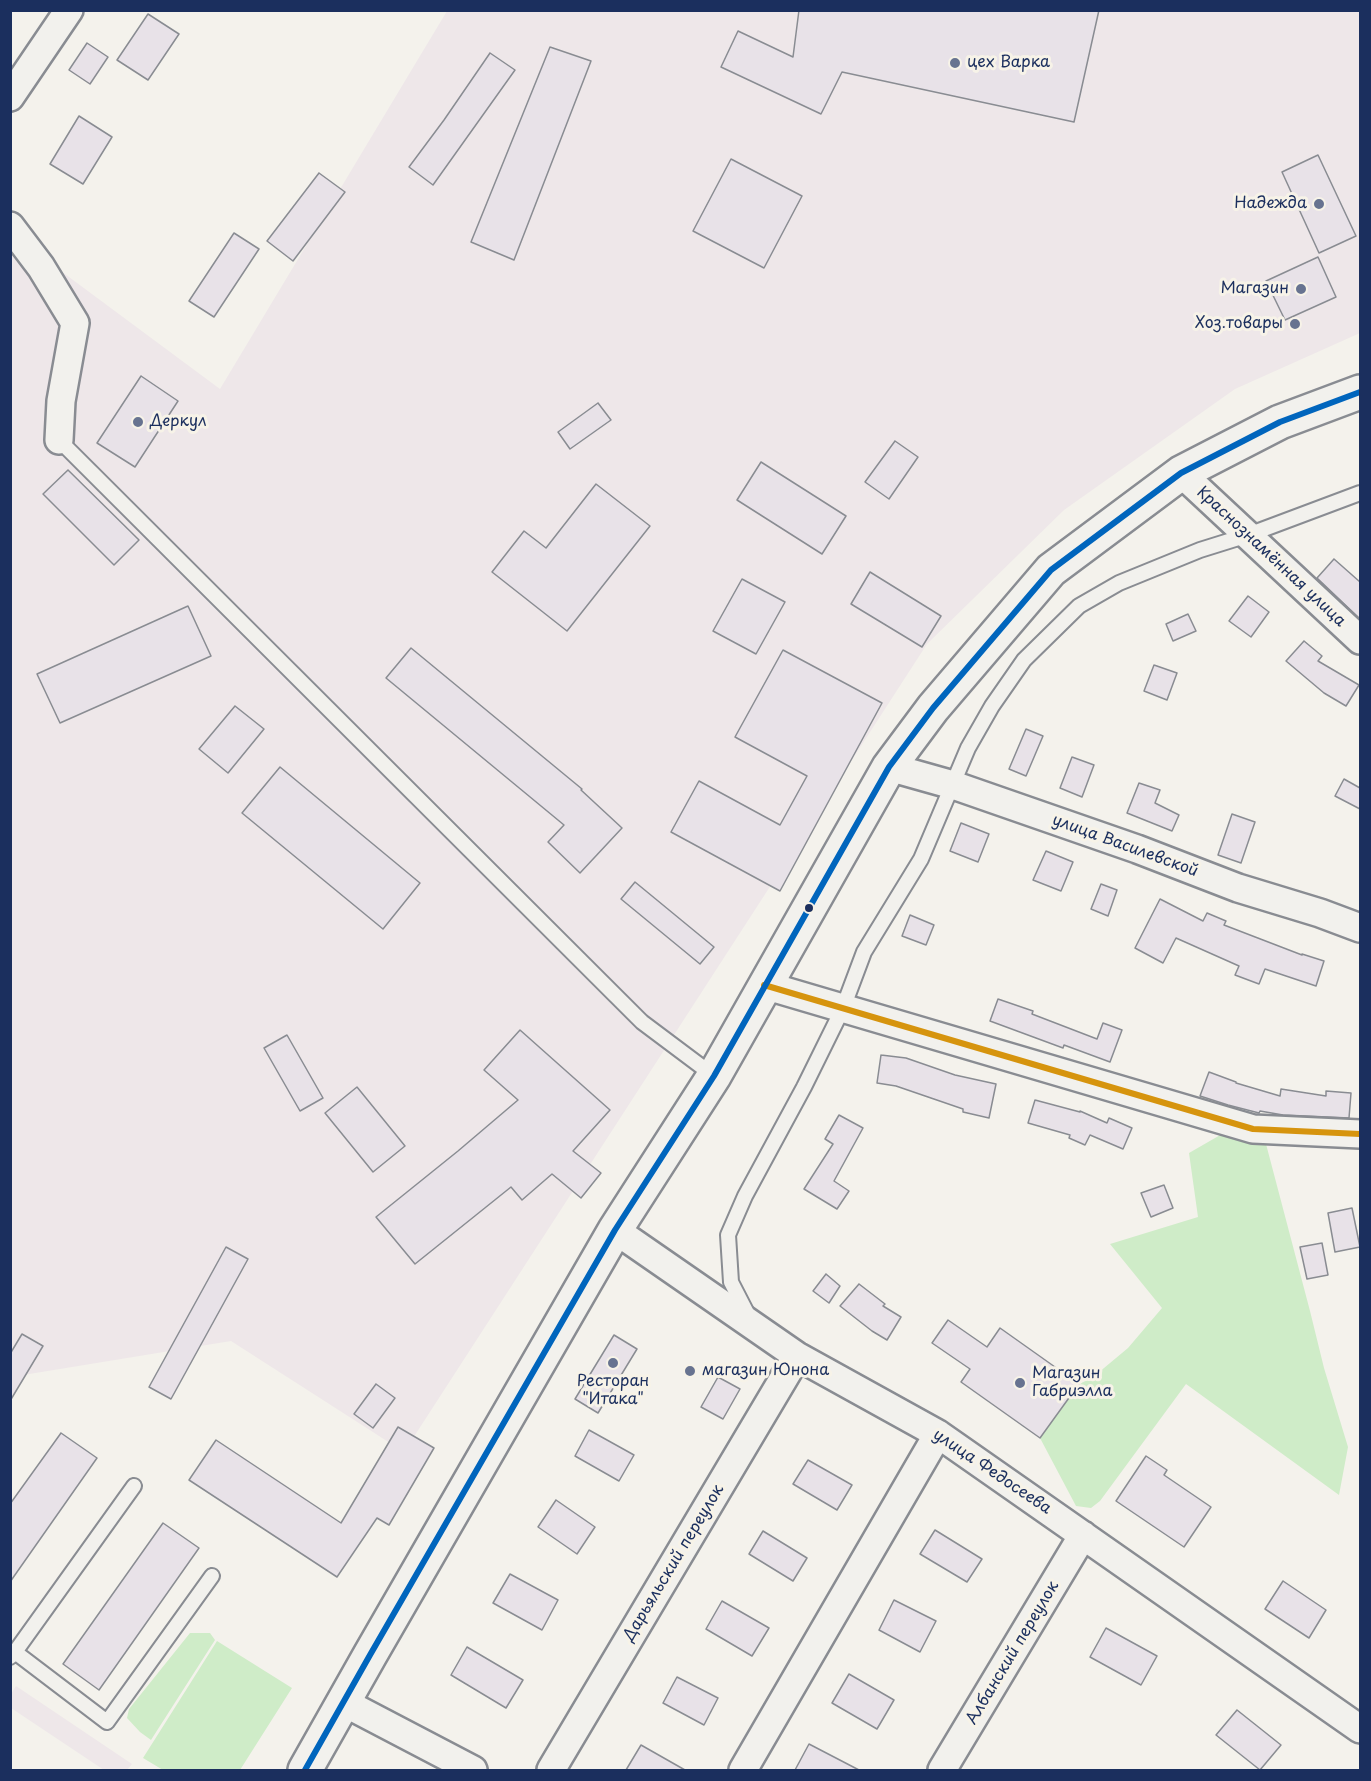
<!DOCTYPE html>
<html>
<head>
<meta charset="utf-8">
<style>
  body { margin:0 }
  #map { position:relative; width:1371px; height:1781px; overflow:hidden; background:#f4f2ec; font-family:"Playpen Sans",sans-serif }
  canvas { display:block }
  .frame { position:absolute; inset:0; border:12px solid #1b2f5e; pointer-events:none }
</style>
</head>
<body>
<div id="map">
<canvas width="1371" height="1781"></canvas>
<div class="frame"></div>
</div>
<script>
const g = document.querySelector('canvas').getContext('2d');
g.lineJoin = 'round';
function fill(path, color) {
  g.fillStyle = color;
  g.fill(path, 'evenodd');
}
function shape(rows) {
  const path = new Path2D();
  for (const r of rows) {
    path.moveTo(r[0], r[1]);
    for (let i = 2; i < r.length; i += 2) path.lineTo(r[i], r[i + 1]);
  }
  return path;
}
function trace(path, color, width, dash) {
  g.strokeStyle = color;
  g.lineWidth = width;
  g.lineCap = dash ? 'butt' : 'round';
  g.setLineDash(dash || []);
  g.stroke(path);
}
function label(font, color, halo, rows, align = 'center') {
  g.font = font + ' "Playpen Sans",sans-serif';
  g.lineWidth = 6;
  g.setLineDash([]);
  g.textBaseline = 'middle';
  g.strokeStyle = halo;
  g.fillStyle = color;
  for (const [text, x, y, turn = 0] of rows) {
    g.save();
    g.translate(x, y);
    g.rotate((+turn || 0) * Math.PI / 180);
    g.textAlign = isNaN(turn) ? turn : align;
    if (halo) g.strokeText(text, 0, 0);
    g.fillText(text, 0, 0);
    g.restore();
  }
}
const built = shape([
  [447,11,1360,11,1360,333,1235,389,1064,510,927,644,404,1452,231,1341,11,1377,11,234,220,389],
  [16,1686,132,1764,127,1770,104,1770,11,1708,11,1694]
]);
const green = shape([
  [1253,1129,1266,1144,1310,1311,1324,1368,1348,1447,1339,1495,1186,1384,1100,1501,1091,1508,1076,1506,1040,1438,1079,1384,1092,1378,1128,1348,1162,1308,1110,1244,1198,1217,1189,1153,1222,1134],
  [190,1633,210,1633,215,1640,151,1740,140,1732,127,1718,129,1709],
  [217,1641,292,1688,240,1770,163,1770,143,1758]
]);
const building = shape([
  [799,10,1099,10,1074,122,842,72,821,114,721,67,738,31,793,57,799,10],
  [148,14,179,34,148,80,117,60,148,14],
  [87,43,108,57,90,84,69,70,87,43],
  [550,47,591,61,514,260,471,242,550,47],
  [490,53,515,70,433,185,409,167,444,120,490,53],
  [79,116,112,137,83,184,50,164,79,116],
  [1318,155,1356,236,1319,253,1282,172,1318,155],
  [731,159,802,196,764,268,693,231,731,159],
  [319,173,345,192,293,261,267,241,319,173],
  [234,233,259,249,214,317,189,301,234,233],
  [1318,257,1336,297,1285,320,1266,281,1318,257],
  [141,376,178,401,135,467,97,443,141,376],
  [598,403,611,420,570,449,558,432,598,403],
  [895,441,918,457,889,499,865,482,895,441],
  [761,462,846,516,822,554,737,500,761,462],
  [68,470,139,540,114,565,43,494,68,470],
  [596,484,650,526,567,631,492,572,524,531,546,548,596,484],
  [1334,559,1360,582,1360,619,1317,578,1334,559],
  [870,572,941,616,922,647,851,604,870,572],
  [742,579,785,602,756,654,713,631,742,579],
  [1248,596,1269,612,1251,637,1229,621,1248,596],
  [188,606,211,656,60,723,37,674,188,606],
  [1188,614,1196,631,1173,641,1166,624,1188,614],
  [1304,641,1322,656,1318,661,1359,685,1346,706,1324,693,1286,661,1304,641],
  [411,648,582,789,581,790,622,828,580,873,548,842,564,825,386,678,411,648],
  [783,650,882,703,780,891,671,832,699,781,780,825,807,776,735,737,783,650],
  [1154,665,1177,673,1167,700,1144,691,1154,665],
  [235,706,264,729,228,773,199,749,235,706],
  [1026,729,1043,736,1026,776,1009,769,1026,729],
  [1072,757,1094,765,1082,797,1060,788,1072,757],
  [280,767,420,883,383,929,242,813,280,767],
  [1344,779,1360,788,1360,809,1335,796,1344,779],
  [1139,783,1160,790,1155,803,1179,815,1172,831,1127,813,1139,783],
  [1232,814,1255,822,1241,863,1218,855,1232,814],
  [961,823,989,834,978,862,950,851,961,823],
  [1046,851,1073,862,1061,891,1033,880,1046,851],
  [635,882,714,947,700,964,621,899,635,882],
  [1101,884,1117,890,1108,916,1091,909,1101,884],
  [1160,899,1203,921,1207,913,1226,921,1224,925,1302,955,1302,954,1324,961,1316,986,1265,969,1259,984,1235,975,1239,966,1176,938,1163,963,1135,948,1160,899],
  [910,915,934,925,926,945,902,936,910,915],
  [998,999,1033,1011,1032,1014,1097,1039,1103,1023,1122,1030,1110,1062,1064,1045,1063,1048,990,1021,998,999],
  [520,1030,610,1110,573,1151,601,1173,581,1198,552,1174,522,1200,511,1187,415,1264,376,1217,458,1151,518,1100,484,1070,520,1030],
  [287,1035,323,1098,300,1111,264,1048,287,1035],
  [881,1055,906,1058,955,1075,996,1084,989,1118,963,1112,963,1109,896,1086,877,1083,881,1055],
  [1209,1072,1236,1082,1236,1083,1280,1096,1281,1089,1326,1096,1326,1091,1351,1093,1349,1118,1283,1115,1260,1111,1259,1113,1228,1105,1200,1096,1209,1072],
  [357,1087,405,1146,373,1172,325,1113,357,1087],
  [1035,1100,1080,1112,1080,1111,1107,1123,1109,1118,1132,1128,1123,1149,1090,1135,1085,1145,1069,1138,1070,1135,1028,1123,1035,1100],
  [839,1115,863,1128,834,1181,849,1191,837,1209,804,1189,833,1144,825,1139,839,1115],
  [1164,1185,1173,1208,1151,1217,1141,1193,1164,1185],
  [1352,1208,1360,1247,1335,1252,1328,1213,1352,1208],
  [1322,1243,1328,1275,1307,1279,1300,1247,1322,1243],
  [226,1247,248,1259,171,1399,149,1387,226,1247],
  [826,1274,840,1286,829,1303,813,1291,826,1274],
  [859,1284,885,1304,883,1306,901,1317,887,1340,872,1331,840,1306,859,1284],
  [948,1320,987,1347,1000,1328,1079,1384,1040,1438,961,1382,970,1369,932,1343,948,1320],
  [22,1334,43,1346,10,1401,10,1354,22,1334],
  [614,1335,637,1349,598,1413,575,1399,614,1335],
  [718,1377,740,1389,723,1419,701,1407,718,1377],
  [376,1384,395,1398,373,1428,354,1414,376,1384],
  [398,1427,434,1448,389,1525,377,1518,337,1577,189,1480,216,1440,341,1523,398,1427],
  [589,1430,634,1455,619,1481,575,1456,589,1430],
  [61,1433,97,1458,10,1582,10,1504,61,1433],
  [1146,1456,1167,1470,1164,1475,1211,1507,1184,1547,1116,1501,1146,1456],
  [808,1460,852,1485,837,1510,793,1484,808,1460],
  [556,1500,595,1527,577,1554,538,1527,556,1500],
  [163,1523,199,1548,99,1690,63,1664,163,1523],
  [935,1530,982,1559,967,1582,920,1554,935,1530],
  [763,1531,807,1558,793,1581,749,1554,763,1531],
  [510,1574,558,1600,542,1630,493,1603,510,1574],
  [1283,1581,1326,1610,1309,1638,1265,1609,1283,1581],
  [894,1600,936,1621,920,1652,879,1630,894,1600],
  [722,1601,769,1628,752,1656,706,1629,722,1601],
  [1106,1628,1157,1656,1141,1685,1090,1657,1106,1628],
  [467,1647,523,1680,506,1708,451,1675,467,1647],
  [849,1674,894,1700,877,1729,832,1703,849,1674],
  [677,1677,718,1698,704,1725,663,1703,677,1677],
  [1237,1710,1281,1745,1260,1770,1216,1735,1237,1710],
  [809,1744,859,1770,795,1770,809,1744],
  [641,1745,685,1770,626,1770,641,1745]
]);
const service = shape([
  [59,440,642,1022,714,1076],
  [748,1315,731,1282,728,1235,745,1196,804,1087,843,1008,864,952,921,859,968,748,992,706,1024,660,1079,606,1119,583,1200,550,1248,535,1360,493],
  [15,1652,134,1486],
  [10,1657,15,1652,107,1722,212,1576]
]);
const minor = shape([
  [10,97,69,10],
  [10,226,41,267,75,323,61,401,59,440],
  [1181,473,1360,640],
  [889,767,953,785,1137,849,1238,888,1320,913,1360,928],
  [764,985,1253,1129,1360,1134],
  [615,1230,797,1356,938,1434,1360,1729],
  [345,1703,473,1770],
  [551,1770,797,1356],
  [743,1770,938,1434],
  [942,1770,1083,1535]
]);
const primary = shape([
  [305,1770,370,1655,615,1230,714,1076,889,767,933,708,1051,570,1181,473,1280,422,1360,392]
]);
const bus1 = shape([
  [764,985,1253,1129,1360,1134]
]);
const bus2 = shape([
  [305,1770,370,1655,615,1230,714,1076,889,767,933,708,1051,570,1181,473,1280,422,1360,392]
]);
const markers = [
  [955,63,6,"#677390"],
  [1319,204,6,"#677390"],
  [1301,289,6,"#677390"],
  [1295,324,6,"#677390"],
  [138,422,6,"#677390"],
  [809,908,5,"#1b2f5e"],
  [613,1363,6,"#677390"],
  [690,1371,6,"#677390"],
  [1020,1383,6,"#677390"]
];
const poiNames = [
  ["цех Варка",967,63],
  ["Надежда",1307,204,"right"],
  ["Магазин",1289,289,"right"],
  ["Хоз.товары",1283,324,"right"],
  ["Деркул",150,422],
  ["магазин Юнона",702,1371],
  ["Магазин",1032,1374],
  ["Габриэлла",1032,1392],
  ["Ресторан",613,1382,"center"],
  ["\"Итака\"",613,1400,"center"]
];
const streetNames = [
  ["Краснознамённая улица",1271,557,43],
  ["улица Василевской",1125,846,20],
  ["улица Федосеева",992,1472,34],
  ["Дарьяльский переулок",674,1563,-59],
  ["Албанский переулок",1013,1653,-59]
];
fill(built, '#eee7e9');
fill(green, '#cfecc8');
fill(building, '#e8e2e8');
trace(building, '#898c92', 1.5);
trace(service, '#898c92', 18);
trace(minor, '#898c92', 32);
trace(primary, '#898c92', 38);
trace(service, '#f2f1ed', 14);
trace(minor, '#f2f1ed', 27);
trace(primary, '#f2f1ed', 33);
trace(bus1, '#d6940e', 6);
trace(bus2, '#0065bd', 6);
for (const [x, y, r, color] of markers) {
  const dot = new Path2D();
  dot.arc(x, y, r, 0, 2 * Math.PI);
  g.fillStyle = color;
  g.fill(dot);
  trace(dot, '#f7f3e8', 2);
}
label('16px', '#1b2f5e', '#f7f3e8', poiNames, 'left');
label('16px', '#1b2f5e', '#f7f3e8', streetNames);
</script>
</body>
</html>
